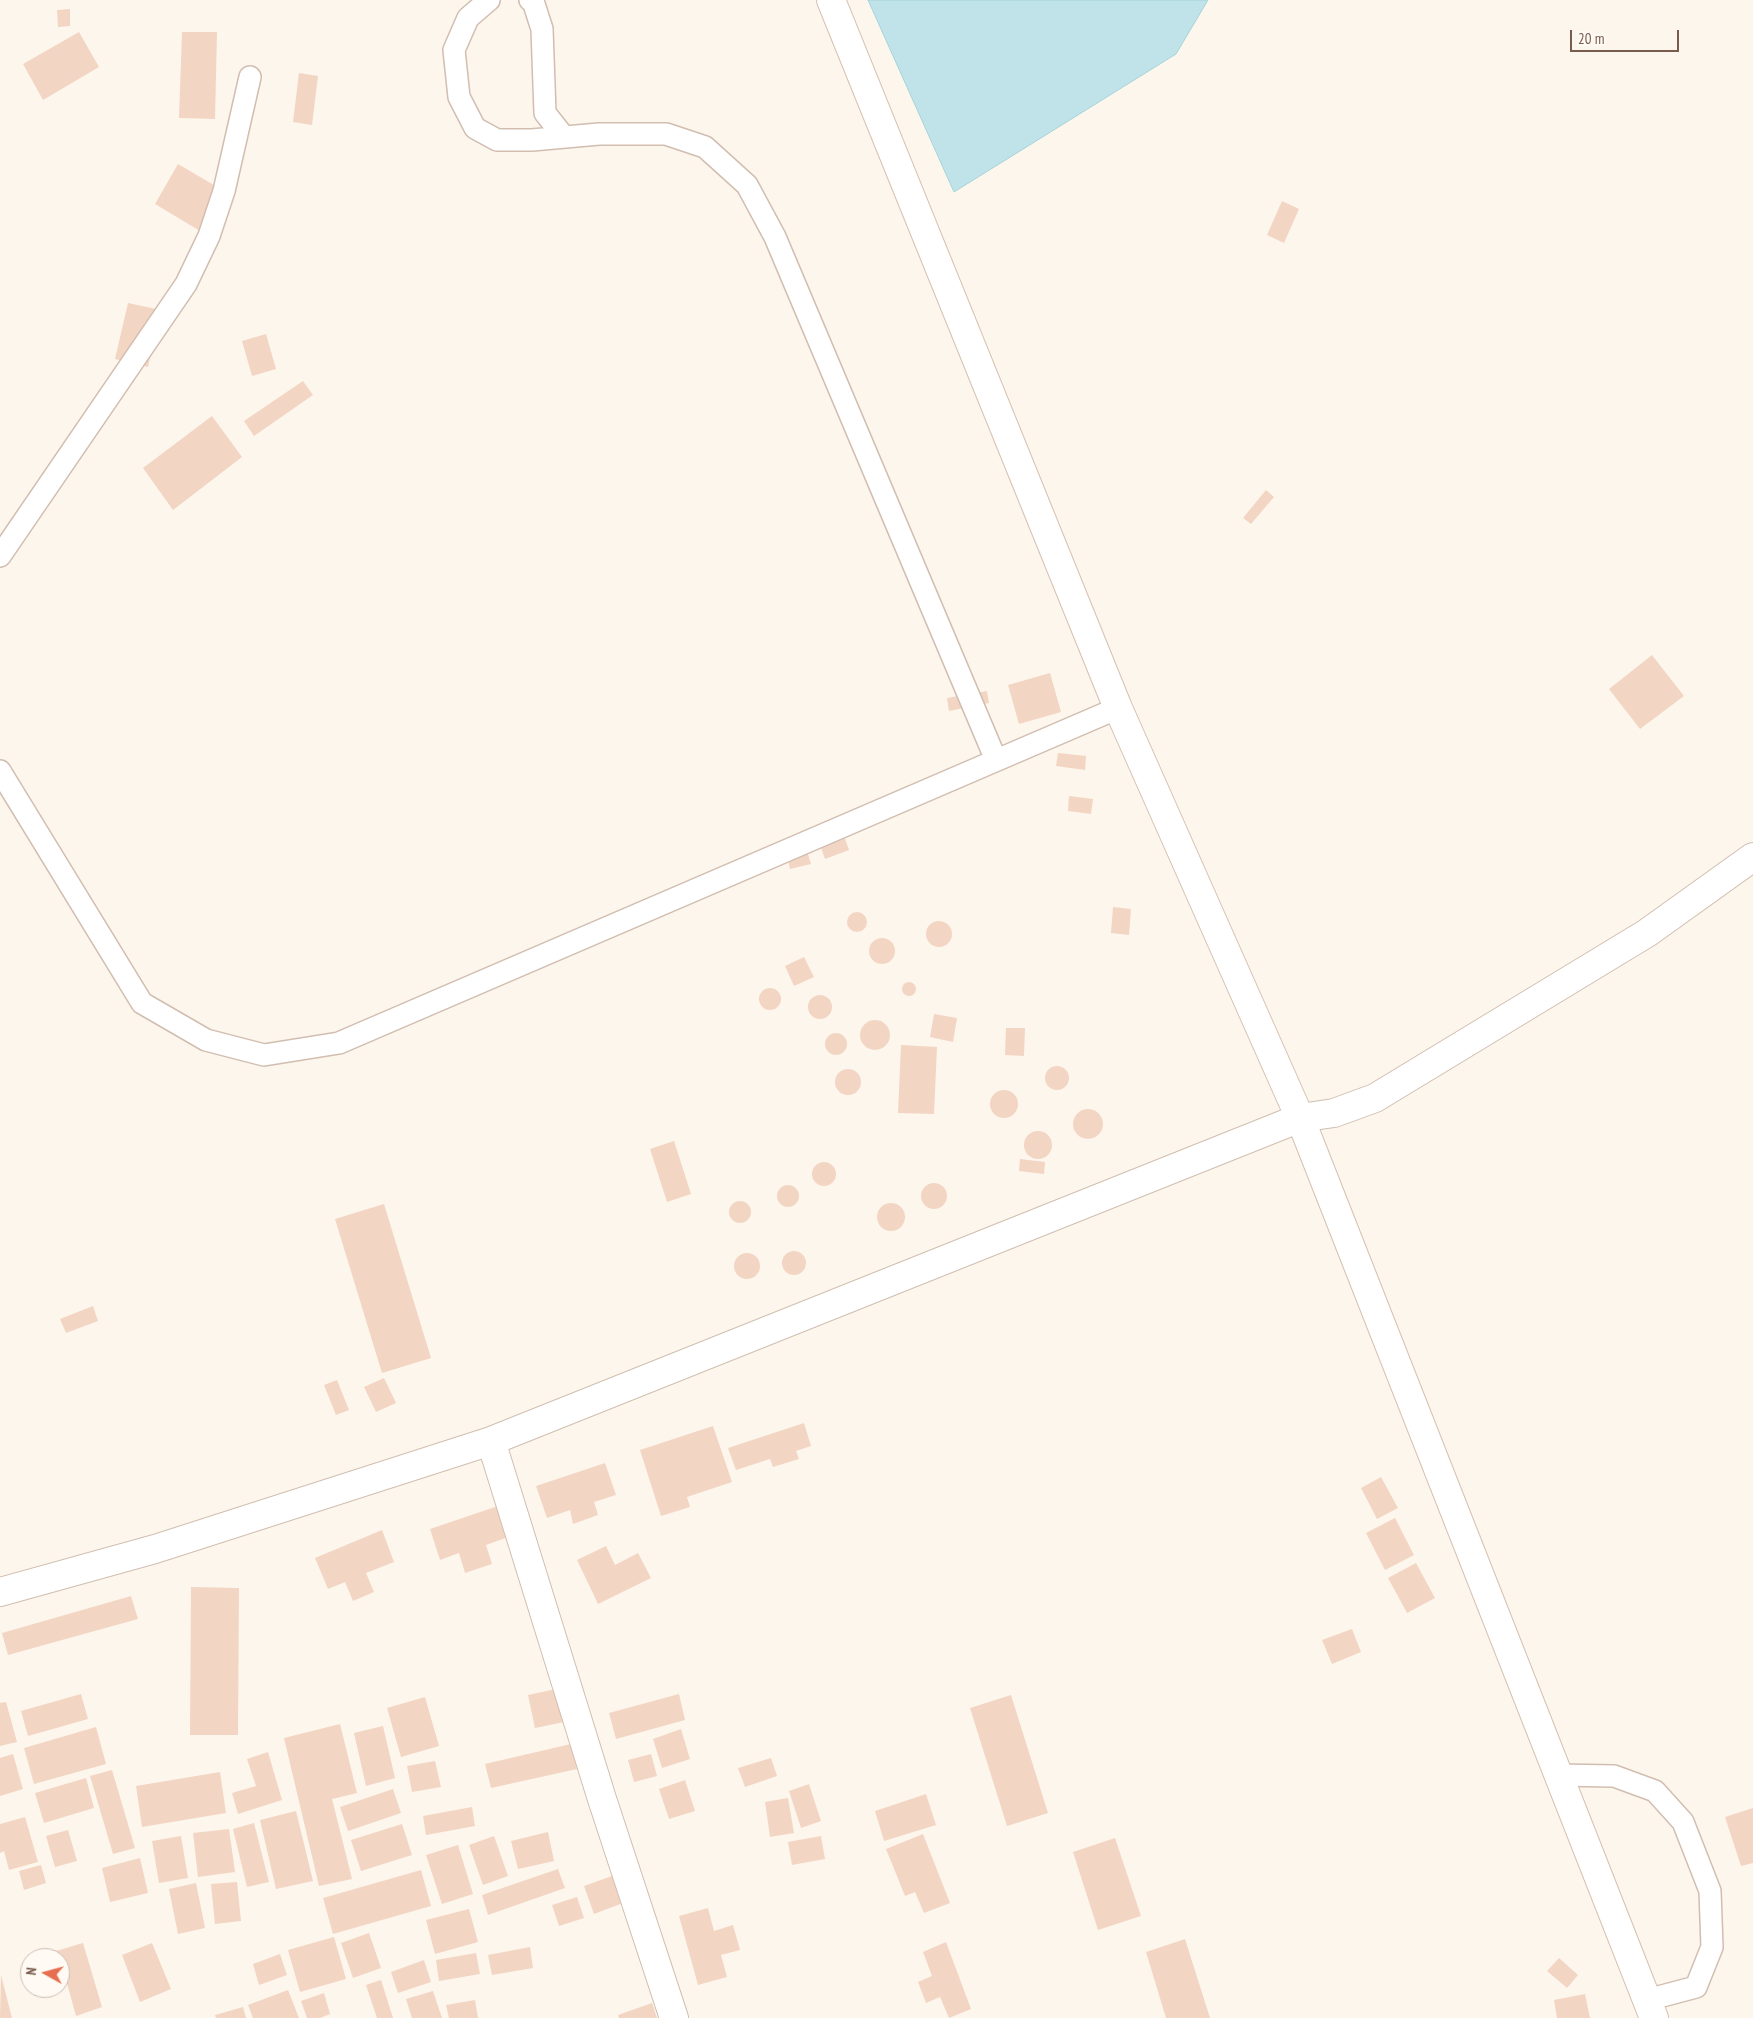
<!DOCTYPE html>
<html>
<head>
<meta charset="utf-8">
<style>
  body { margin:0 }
  #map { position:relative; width:1753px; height:2018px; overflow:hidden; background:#fdf6ec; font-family:"PT Sans Narrow",sans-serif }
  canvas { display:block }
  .north { position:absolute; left:20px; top:1948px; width:50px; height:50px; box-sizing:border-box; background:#fffaf3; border:1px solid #cabbb1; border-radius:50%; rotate:277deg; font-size:14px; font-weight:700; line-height:20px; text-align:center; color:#7a5c4d }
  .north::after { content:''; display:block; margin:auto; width:18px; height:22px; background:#e76f51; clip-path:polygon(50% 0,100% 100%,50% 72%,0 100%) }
  .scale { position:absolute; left:1570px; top:30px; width:109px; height:22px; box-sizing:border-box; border:2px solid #7a5c4d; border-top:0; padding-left:6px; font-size:15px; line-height:18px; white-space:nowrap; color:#7a5c4d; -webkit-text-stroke:4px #fffaf3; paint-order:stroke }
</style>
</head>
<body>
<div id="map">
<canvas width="1753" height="2018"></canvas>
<div class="north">N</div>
<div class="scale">20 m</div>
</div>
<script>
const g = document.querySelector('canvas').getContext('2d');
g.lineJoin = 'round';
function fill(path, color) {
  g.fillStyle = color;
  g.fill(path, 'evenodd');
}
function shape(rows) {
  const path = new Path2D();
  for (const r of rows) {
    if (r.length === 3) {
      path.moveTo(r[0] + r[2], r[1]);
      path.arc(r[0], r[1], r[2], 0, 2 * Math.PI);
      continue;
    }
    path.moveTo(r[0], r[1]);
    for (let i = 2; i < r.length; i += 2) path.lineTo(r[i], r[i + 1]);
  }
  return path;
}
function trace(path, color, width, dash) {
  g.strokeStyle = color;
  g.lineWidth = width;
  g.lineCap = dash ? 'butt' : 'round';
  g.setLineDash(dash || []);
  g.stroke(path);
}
const water = shape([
  [868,0,1208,0,1176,54,954,192,868,0]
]);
const building = shape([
  [70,9,70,26,58,27,57,10],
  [79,32,99,67,43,100,23,64],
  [182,32,217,32,215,119,179,118],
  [299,73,318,76,312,125,293,122],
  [178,164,224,191,200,231,155,204],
  [1282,201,1299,209,1284,243,1267,235],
  [128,303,161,310,148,367,115,359],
  [266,334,276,369,252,376,242,341],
  [303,381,313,395,254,436,244,421],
  [212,416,242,457,173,510,143,468],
  [1266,490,1274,497,1251,524,1243,518],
  [1652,655,1684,696,1640,729,1609,689],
  [1050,673,1061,712,1019,724,1008,685],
  [987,691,989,703,949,711,947,698],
  [1058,753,1086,756,1085,770,1056,766],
  [1069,796,1093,799,1091,814,1068,811],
  [843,833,849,850,825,859,819,842],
  [807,851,811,864,790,869,787,855],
  [1113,907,1131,909,1129,935,1111,933],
  [857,922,10],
  [939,934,13],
  [882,951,13],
  [804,957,814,977,794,986,785,966],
  [909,989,7],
  [770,999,11],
  [820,1007,12],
  [934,1014,957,1018,953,1042,930,1037],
  [875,1035,15],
  [1006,1028,1025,1028,1024,1056,1005,1055],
  [836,1044,11],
  [901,1045,937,1047,934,1114,898,1113],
  [1057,1078,12],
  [848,1082,13],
  [1004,1104,14],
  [1088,1124,15],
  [1038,1145,14],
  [674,1141,691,1194,667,1202,650,1149],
  [1020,1159,1045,1162,1044,1174,1019,1171],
  [824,1174,12],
  [934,1196,13],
  [788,1196,11],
  [740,1212,11],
  [891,1217,14],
  [384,1204,431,1358,382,1373,335,1219],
  [794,1263,12],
  [747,1266,13],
  [93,1306,98,1321,66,1333,60,1319],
  [384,1378,396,1403,376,1412,364,1387],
  [337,1380,349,1410,336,1415,324,1385],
  [804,1423,811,1446,796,1451,799,1459,773,1467,770,1459,736,1470,728,1448],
  [713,1426,732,1482,687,1497,690,1507,661,1516,640,1450],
  [605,1463,616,1495,594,1502,598,1515,573,1524,570,1510,547,1518,536,1486],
  [1381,1477,1398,1508,1377,1519,1361,1488],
  [501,1505,511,1536,486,1545,492,1564,465,1573,459,1553,440,1560,430,1529],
  [1395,1518,1414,1555,1385,1570,1366,1533],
  [382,1530,394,1562,366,1573,374,1592,353,1601,345,1582,328,1589,315,1558],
  [606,1546,615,1565,638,1553,651,1578,598,1604,577,1560],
  [1416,1563,1435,1598,1407,1613,1388,1578],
  [191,1587,239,1588,238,1735,190,1735],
  [131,1596,138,1619,8,1655,2,1633],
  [1352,1629,1361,1652,1332,1664,1322,1640],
  [556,1689,564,1722,535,1728,528,1695],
  [81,1694,88,1719,28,1736,21,1711],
  [679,1694,685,1720,616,1739,609,1713],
  [1011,1695,1048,1813,1007,1826,970,1708],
  [425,1697,439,1746,401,1757,387,1708],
  [6,1702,17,1742,0,1746,0,1703],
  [340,1724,357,1793,332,1799,352,1879,319,1886,284,1738],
  [383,1726,395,1778,366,1786,354,1733],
  [96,1727,106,1764,34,1784,24,1748],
  [681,1729,690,1759,662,1768,653,1739],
  [571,1744,577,1769,491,1788,485,1764],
  [268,1752,282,1800,238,1814,232,1793,256,1786,247,1759],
  [13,1754,23,1789,0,1796,0,1758],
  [651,1754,657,1776,634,1782,628,1760],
  [771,1758,777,1776,745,1787,738,1768],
  [435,1761,441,1787,412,1792,407,1766],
  [112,1770,135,1848,113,1854,90,1776],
  [220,1772,226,1813,142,1827,136,1786],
  [86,1778,94,1808,44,1823,35,1793],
  [685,1780,695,1811,669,1819,659,1789],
  [809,1784,821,1821,801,1828,789,1791],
  [393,1789,401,1813,348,1831,340,1807],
  [926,1794,936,1825,884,1841,875,1811],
  [788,1798,794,1833,770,1837,765,1802],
  [472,1807,475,1826,426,1835,423,1816],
  [1753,1808,1753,1863,1741,1866,1725,1817],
  [296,1811,313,1881,276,1889,260,1820],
  [25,1817,38,1862,9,1870,4,1851,0,1853,0,1824],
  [254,1823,269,1882,247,1887,233,1829],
  [402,1824,412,1855,361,1871,351,1840],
  [229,1829,235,1872,198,1877,193,1833],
  [68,1830,77,1861,55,1867,46,1836],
  [548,1832,554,1861,518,1869,511,1841],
  [923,1834,950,1903,924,1913,915,1892,905,1896,886,1849],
  [181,1836,188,1878,159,1883,152,1841],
  [494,1836,508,1876,483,1885,469,1845],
  [821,1836,825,1859,792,1865,788,1842],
  [1115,1838,1141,1916,1098,1930,1073,1852],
  [458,1845,473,1894,442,1904,426,1855],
  [140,1858,148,1893,110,1902,102,1868],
  [41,1865,46,1883,24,1890,19,1871],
  [558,1869,565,1888,488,1915,482,1895],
  [421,1870,431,1906,333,1934,323,1898],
  [612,1876,623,1903,594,1914,584,1886],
  [237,1882,241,1921,215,1924,211,1884],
  [196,1883,205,1928,178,1934,169,1889],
  [577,1897,584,1918,559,1926,552,1905],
  [708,1908,714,1931,733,1925,740,1950,721,1955,727,1977,698,1985,679,1916],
  [469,1909,478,1942,435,1954,426,1920],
  [369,1933,381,1968,353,1978,341,1943],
  [334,1937,346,1979,300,1992,288,1950],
  [1185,1939,1210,2018,1166,2018,1146,1952],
  [946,1942,971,2009,949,2018,940,1997,926,2003,918,1982,932,1976,923,1952],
  [83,1943,102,2007,76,2016,60,1958,56,1951],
  [152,1943,171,1989,140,2002,122,1955],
  [530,1947,533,1968,492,1975,488,1955],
  [476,1953,480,1974,439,1981,436,1960],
  [280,1954,287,1975,259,1985,253,1964],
  [1559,1958,1578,1975,1567,1988,1547,1971],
  [424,1960,431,1982,398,1993,391,1972],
  [1,1975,12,2018,0,2018],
  [381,1980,393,2018,377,2018,366,1985],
  [288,1990,299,2018,253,2018,248,2005],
  [433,1991,442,2018,412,2018,406,1999],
  [324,1993,330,2014,320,2018,307,2018,301,2001],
  [1585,1994,1590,2018,1557,2018,1554,2000],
  [475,2000,478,2018,449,2018,446,2005],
  [652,2003,657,2018,619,2018,618,2015],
  [243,2007,246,2018,216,2018,215,2015]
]);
const lane = shape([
  [489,0,468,18,454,50,459,97,475,128,497,140,532,140,599,134,666,134,705,147,747,185,775,237,996,760],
  [530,0,533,1,542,29,545,113,564,137],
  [0,556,186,284,209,236,224,191,250,77],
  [0,771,142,1003,206,1040,264,1055,339,1043,1118,708],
  [1557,1775,1614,1776,1655,1791,1683,1822,1710,1891,1712,1947,1696,1987,1647,2000]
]);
const street = shape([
  [491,1441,602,1799,674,2018],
  [0,1592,155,1549,491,1441,1300,1118,1334,1113,1375,1098,1647,933,1753,857]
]);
const secondary = shape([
  [831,0,1118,708,1300,1118,1654,2018]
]);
fill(water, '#bfe3e8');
trace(water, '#a5d3da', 1);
fill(building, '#f3d5c3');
trace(lane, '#d1beb0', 24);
trace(street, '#d1beb0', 30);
trace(secondary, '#d6c0b0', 30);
trace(lane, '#fff', 21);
trace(street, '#fff', 28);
trace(secondary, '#fff', 28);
</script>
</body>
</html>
